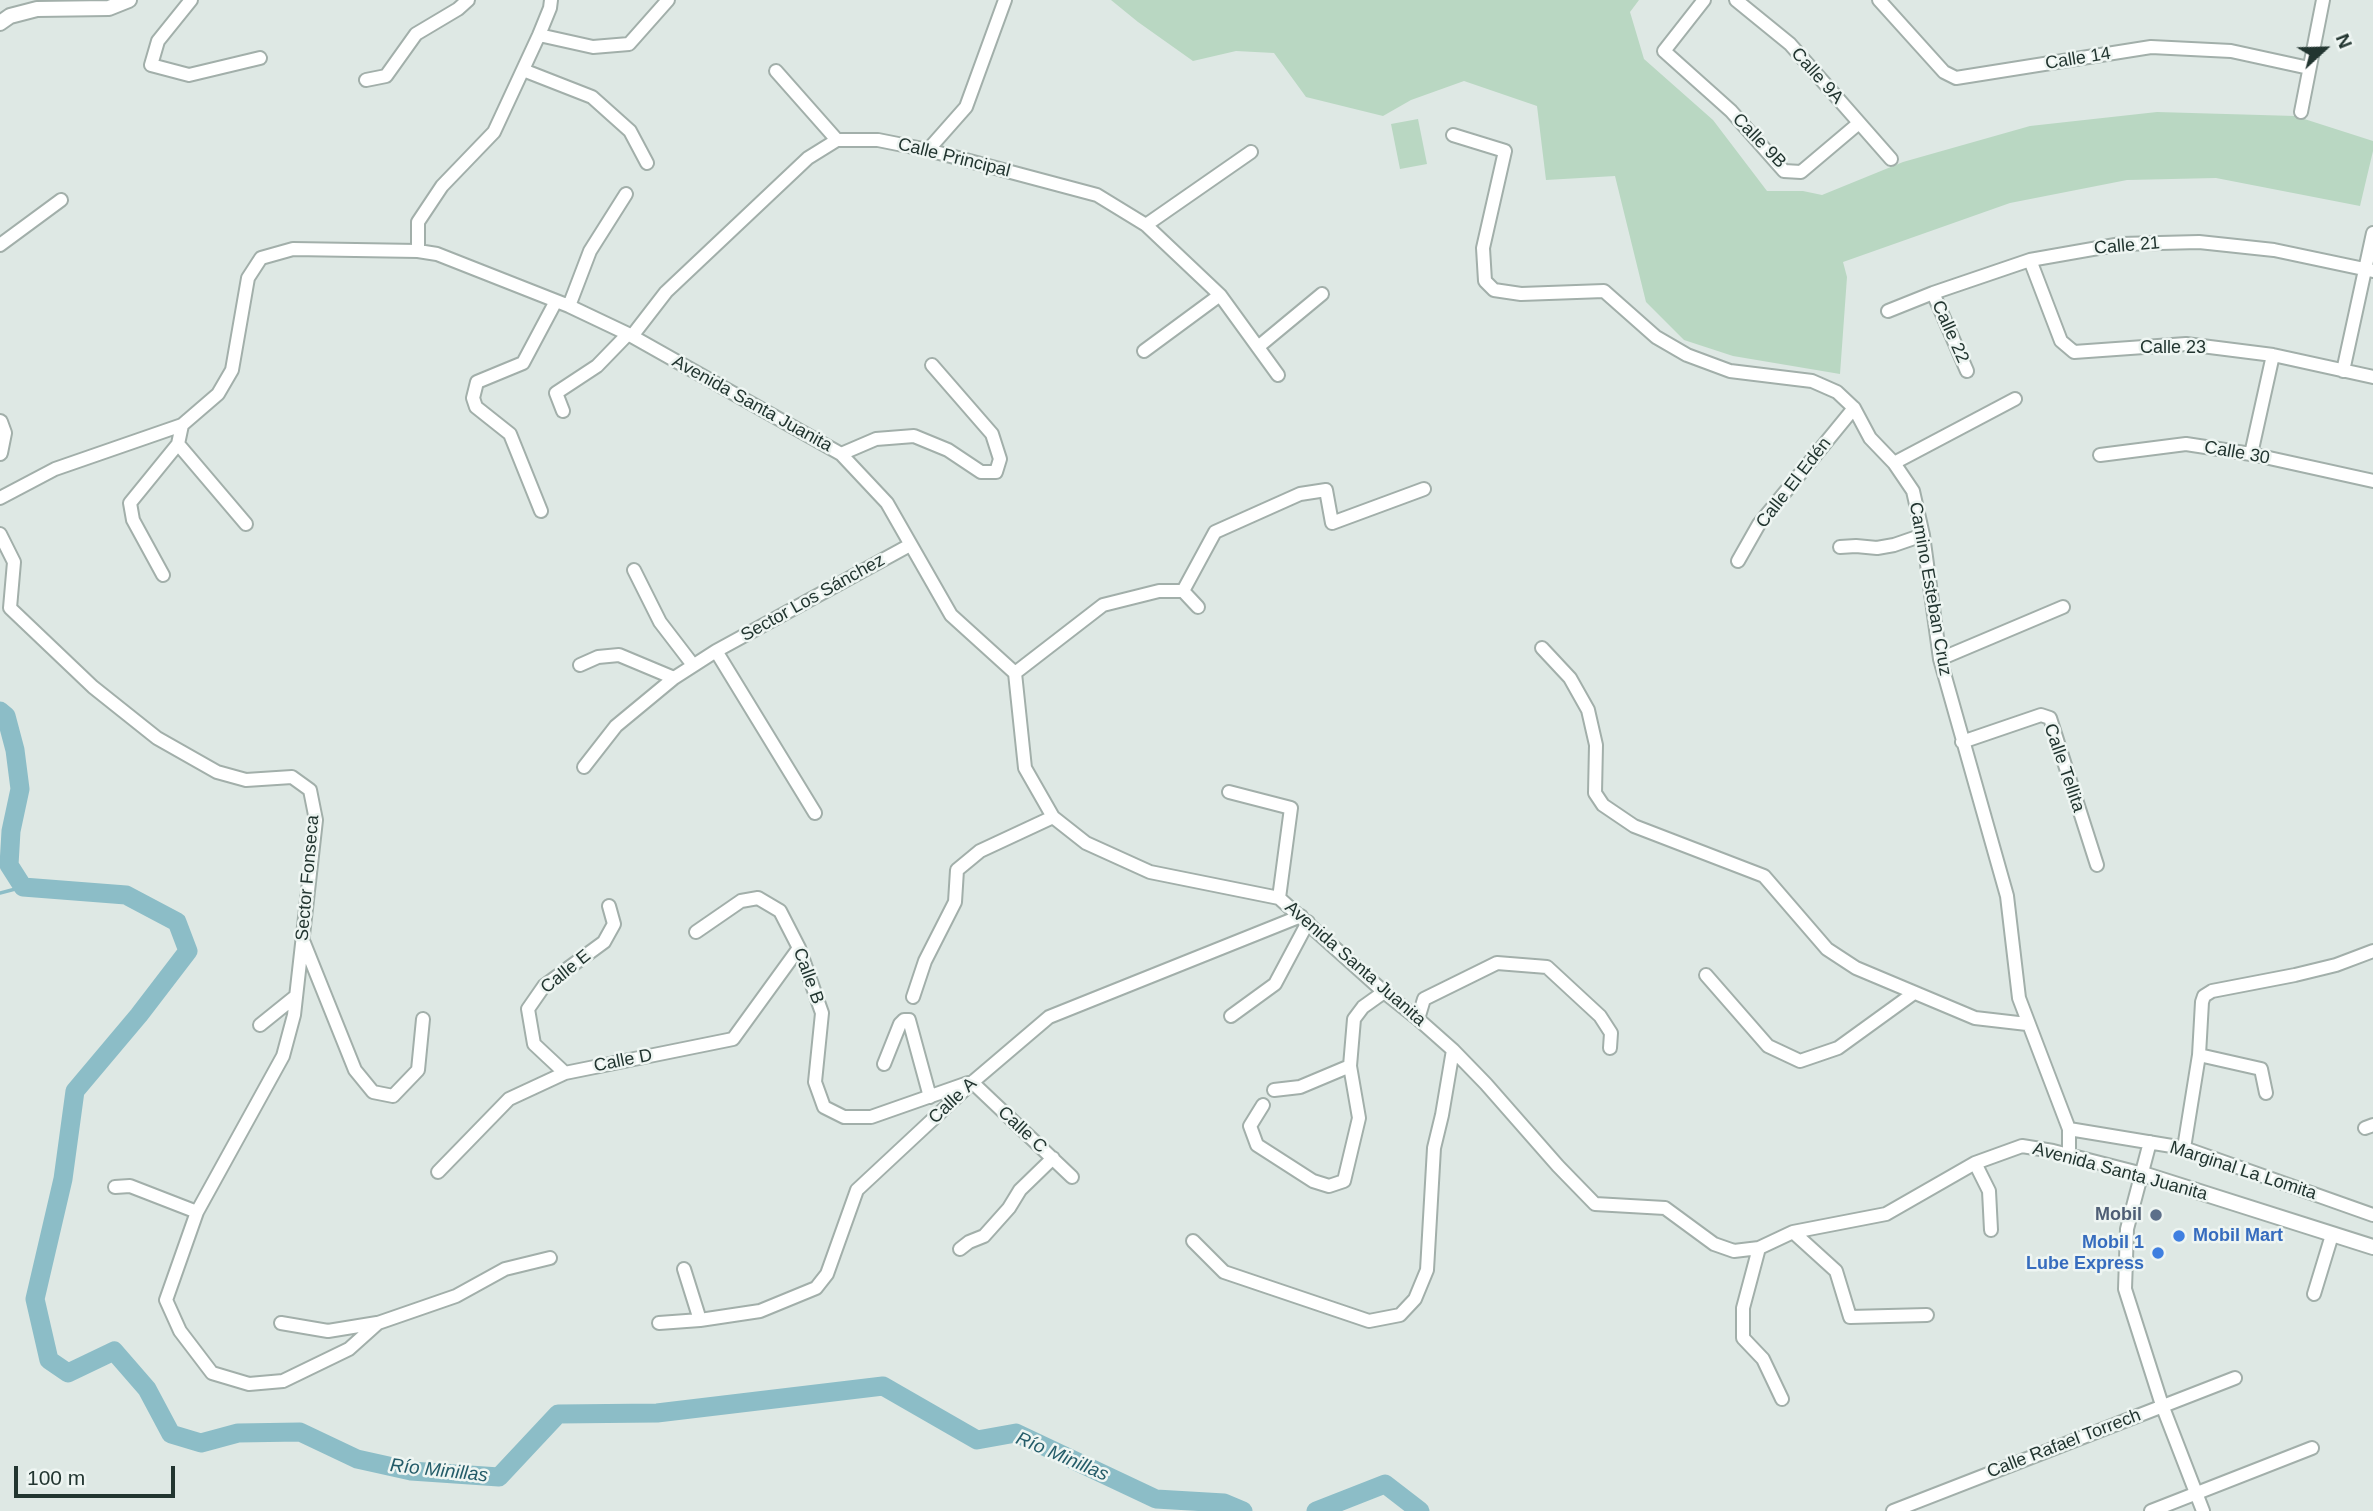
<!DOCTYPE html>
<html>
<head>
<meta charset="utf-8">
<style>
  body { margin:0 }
  #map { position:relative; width:2373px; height:1511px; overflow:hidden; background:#dee8e4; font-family:Helvetica,sans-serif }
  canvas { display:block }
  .north { position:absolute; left:2289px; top:14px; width:70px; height:70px; -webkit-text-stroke:5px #eef5f2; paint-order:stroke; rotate:68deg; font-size:19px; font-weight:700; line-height:28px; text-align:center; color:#223530 }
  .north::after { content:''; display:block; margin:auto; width:24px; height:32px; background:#223530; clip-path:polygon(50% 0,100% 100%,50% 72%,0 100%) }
  .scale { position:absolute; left:14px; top:1466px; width:161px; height:32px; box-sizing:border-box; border:4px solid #223530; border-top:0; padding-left:9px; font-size:21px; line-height:24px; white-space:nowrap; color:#223530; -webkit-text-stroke:5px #eef5f2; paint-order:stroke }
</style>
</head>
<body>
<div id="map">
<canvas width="2373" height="1511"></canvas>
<div class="north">N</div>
<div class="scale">100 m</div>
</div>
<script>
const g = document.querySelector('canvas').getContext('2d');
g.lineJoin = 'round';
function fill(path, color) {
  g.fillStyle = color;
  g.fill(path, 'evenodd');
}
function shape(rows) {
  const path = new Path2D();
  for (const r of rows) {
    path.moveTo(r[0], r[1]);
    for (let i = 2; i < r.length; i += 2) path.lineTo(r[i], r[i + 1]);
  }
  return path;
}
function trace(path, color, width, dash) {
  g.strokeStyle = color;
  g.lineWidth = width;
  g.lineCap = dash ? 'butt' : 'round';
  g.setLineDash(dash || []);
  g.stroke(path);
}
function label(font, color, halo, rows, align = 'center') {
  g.font = font + ' Helvetica,sans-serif';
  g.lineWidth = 5;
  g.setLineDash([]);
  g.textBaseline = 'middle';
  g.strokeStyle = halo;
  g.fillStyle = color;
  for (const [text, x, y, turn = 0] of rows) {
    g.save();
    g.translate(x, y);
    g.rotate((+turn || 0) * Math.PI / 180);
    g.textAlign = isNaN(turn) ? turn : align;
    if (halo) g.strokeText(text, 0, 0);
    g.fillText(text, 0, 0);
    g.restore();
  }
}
const green = shape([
  [1111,0,1639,0,1630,12,1644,59,1713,120,1767,191,1803,191,1822,195,1903,162,2030,126,2157,112,2295,116,2373,141,2373,151,2360,206,2216,178,2127,180,2010,203,1843,262,1847,277,1840,374,1733,356,1684,340,1646,302,1615,176,1546,180,1537,106,1464,81,1411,100,1383,116,1306,97,1274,53,1236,51,1193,61,1138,22],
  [1418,119,1427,164,1400,169,1391,124]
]);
const stream = shape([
  [0,893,23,887]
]);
const river = shape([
  [0,711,6,716,15,750,20,789,11,831,9,865,23,887,126,895,177,922,188,951,139,1015,75,1091,63,1179,35,1299,49,1360,68,1373,114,1351,147,1389,171,1434,201,1443,238,1433,300,1432,357,1459,411,1471,499,1477,558,1414,657,1413,883,1386,977,1440,1016,1433,1156,1499,1224,1503,1243,1511],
  [1316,1511,1385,1484,1420,1511]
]);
const minor = shape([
  [191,0,158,41,151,65,189,75,260,58],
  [1704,0,1664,51,1731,111,1784,171,1801,172,1859,123],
  [1736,0,1790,44,1891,159],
  [1879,0,1944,72,1956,78,2151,47,2231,51,2309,68],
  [539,35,593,47,629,44,668,0],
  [523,70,592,97,630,131,647,163],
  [776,71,837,140],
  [366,80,386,76,416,34,458,9,468,0],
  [2301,112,2323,0],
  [1453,135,1505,151,1483,248,1485,281,1494,290,1521,294,1604,291,1656,337,1687,355,1730,371,1812,381,1837,392,1854,408,1870,438,1894,463,1913,491,1923,535,1940,659,2007,896,2019,998,2069,1129,2069,1155],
  [928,150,966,107,1005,0],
  [1146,225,1251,152],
  [0,245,61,200],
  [418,251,418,222,442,186,494,132,539,35,550,8,551,0],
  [2030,260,2061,341,2074,352,2186,344,2273,355,2373,377],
  [1933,293,1967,371],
  [569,306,590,251,626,194],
  [1888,311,1933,293,2030,260,2121,244,2199,242,2274,250,2373,271],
  [632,336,666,292,808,158,837,140,878,140,928,150,1097,195,1146,225,1220,295,1278,375],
  [1258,347,1322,294],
  [1144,351,1220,295],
  [2343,371,2373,233],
  [563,411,556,393,597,366,628,334],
  [182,425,178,444,246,524],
  [841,454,876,439,914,436,948,450,981,472,996,472,1000,459,992,434,932,365],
  [2251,454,2273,355],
  [2100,455,2186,444,2251,454,2373,481],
  [1894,463,2015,399],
  [0,498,55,469,182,425,218,394,232,370,248,278,261,258,293,249,418,251,437,254,569,306,628,334,841,454,887,503,951,615,1015,673,1025,768,1053,817,1086,843,1150,872,1279,898,1384,992,1418,1019,1453,1050,1486,1084,1558,1166,1595,1204,1665,1208,1714,1244,1734,1251,1759,1248,1793,1232,1886,1214,1975,1163,2022,1146,2053,1151,2143,1174],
  [541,511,510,434,476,407,473,398,477,382,523,363,556,301],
  [0,534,14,562,10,608,93,687,157,738,217,772,246,780,292,777,310,790,316,820,294,1015,283,1056,197,1212,166,1300,180,1331,212,1373,249,1384,283,1381,349,1349,378,1323,456,1296,505,1269,550,1258],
  [1840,547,1856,546,1877,548,1894,545,1923,535],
  [1738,561,1759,524,1854,408],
  [634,570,660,622,693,665],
  [163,575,133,520,130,503,178,444],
  [1183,591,1215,532,1300,494,1326,490,1332,523,1424,489],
  [1542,648,1570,678,1588,710,1596,745,1595,793,1603,805,1634,826,1764,876,1827,949,1856,968,1975,1018,2027,1024],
  [716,651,815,813],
  [1940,659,2063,607],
  [580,665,598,657,619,655,674,678,716,651,910,545],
  [1015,673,1103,605,1159,591,1183,591,1198,607],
  [1962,742,2041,715,2050,718,2097,865],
  [584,767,616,726,674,678],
  [1229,792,1291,808,1279,898],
  [696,932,741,901,758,898,780,911,799,948,822,1013,815,1082,824,1107,844,1117,871,1117,968,1083],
  [304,943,355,1070,373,1092,393,1096,418,1070,423,1019],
  [1706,975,1768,1046,1800,1061,1838,1048,1914,993],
  [913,997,925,961,955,902,957,870,980,851,1053,817],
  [1231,1016,1275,984,1308,922],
  [1418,1019,1424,999,1497,963,1547,967,1600,1016,1611,1033,1610,1048],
  [260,1025,296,996],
  [2199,1055,2261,1069,2266,1093],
  [884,1064,900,1024,904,1020,909,1020,930,1097],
  [565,1073,534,1044,528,1009,544,986,604,942,614,924,609,906],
  [973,1083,1072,1177],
  [1274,1090,1300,1087,1350,1066],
  [1263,1105,1250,1126,1257,1145,1313,1181,1329,1186,1344,1181,1359,1118,1350,1066,1354,1019,1363,1007,1384,992],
  [2365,1128,2373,1125],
  [2069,1129,2184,1148,2373,1215],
  [2150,1142,2127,1229,2125,1289,2162,1405,2203,1511],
  [2184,1148,2199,1055,2202,1002,2204,996,2212,991,2295,975,2336,965,2373,951],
  [1975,1163,1989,1191,1991,1230],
  [438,1172,509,1099,565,1073,733,1039,799,948],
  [115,1187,130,1186,197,1212],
  [1793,1232,1836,1271,1850,1317,1927,1315],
  [1193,1241,1224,1272,1369,1321,1400,1315,1415,1299,1427,1270,1434,1148,1442,1115,1453,1050],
  [1759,1248,1743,1308,1743,1338,1763,1359,1782,1399],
  [960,1249,969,1242,984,1236,1009,1208,1020,1190,1053,1158],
  [684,1269,700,1320],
  [2314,1294,2332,1235],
  [281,1323,328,1331,377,1323],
  [659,1323,700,1320,760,1311,816,1288,827,1274,857,1190,975,1080,1049,1017,1301,916],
  [1893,1511,2235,1378],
  [2151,1511,2312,1448]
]);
const tertiary = shape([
  [0,23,10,16,37,9,109,8,129,0],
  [0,422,4,433,0,453],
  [2143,1174,2373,1247]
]);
const markers = [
  [2156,1215,7,"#5c6f8a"],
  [2179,1236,7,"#3f7fe0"],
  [2158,1253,7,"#3f7fe0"]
];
const streetNames = [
  ["Calle 14",2078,59,-9],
  ["Calle 9A",1817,76,48],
  ["Calle 9B",1759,141,46],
  ["Calle Principal",954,158,14],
  ["Calle 21",2127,246,-5],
  ["Calle 22",1950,332,66],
  ["Calle 23",2173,348],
  ["Avenida Santa Juanita",752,404,29],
  ["Calle 30",2237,453,10],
  ["Calle El Edén",1794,483,-52],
  ["Camino Esteban Cruz",1930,589,80],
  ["Sector Los Sánchez",813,598,-29],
  ["Calle Tellita",2064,768,71],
  ["Sector Fonseca",308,878,-85],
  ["Avenida Santa Juanita",1355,964,41],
  ["Calle E",566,972,-39],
  ["Calle B",808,976,70],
  ["Calle D",623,1061,-11],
  ["Calle A",953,1101,-43],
  ["Calle C",1022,1130,43],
  ["Marginal La Lomita",2243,1171,18],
  ["Avenida Santa Juanita",2120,1172,15],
  ["Calle Rafael Torrech",2064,1444,-21]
];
const serviceNames = [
  ["Mobil",2142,1215]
];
const shopNames = [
  ["Mobil Mart",2193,1236],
  ["Mobil 1",2144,1243,"right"],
  ["Lube Express",2144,1264,"right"]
];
const waterNames = [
  ["Río Minillas",1062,1457,23],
  ["Río Minillas",439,1471,6]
];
fill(green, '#b9d7c2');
trace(stream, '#8cbdc7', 3.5);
trace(river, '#8cbdc7', 19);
trace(minor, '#a2afaa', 16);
trace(tertiary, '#a2afaa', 18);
trace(minor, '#fff', 12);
trace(tertiary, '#fff', 14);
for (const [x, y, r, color] of markers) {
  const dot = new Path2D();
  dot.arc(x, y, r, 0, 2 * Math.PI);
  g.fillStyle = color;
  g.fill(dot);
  trace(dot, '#eef5f2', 2.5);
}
label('18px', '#223530', '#eef5f2', streetNames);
label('bold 18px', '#4e5e75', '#eef5f2', serviceNames, 'right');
label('bold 18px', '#366cbe', '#eef5f2', shopNames, 'left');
label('italic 19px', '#245c69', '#eef5f2', waterNames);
</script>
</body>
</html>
